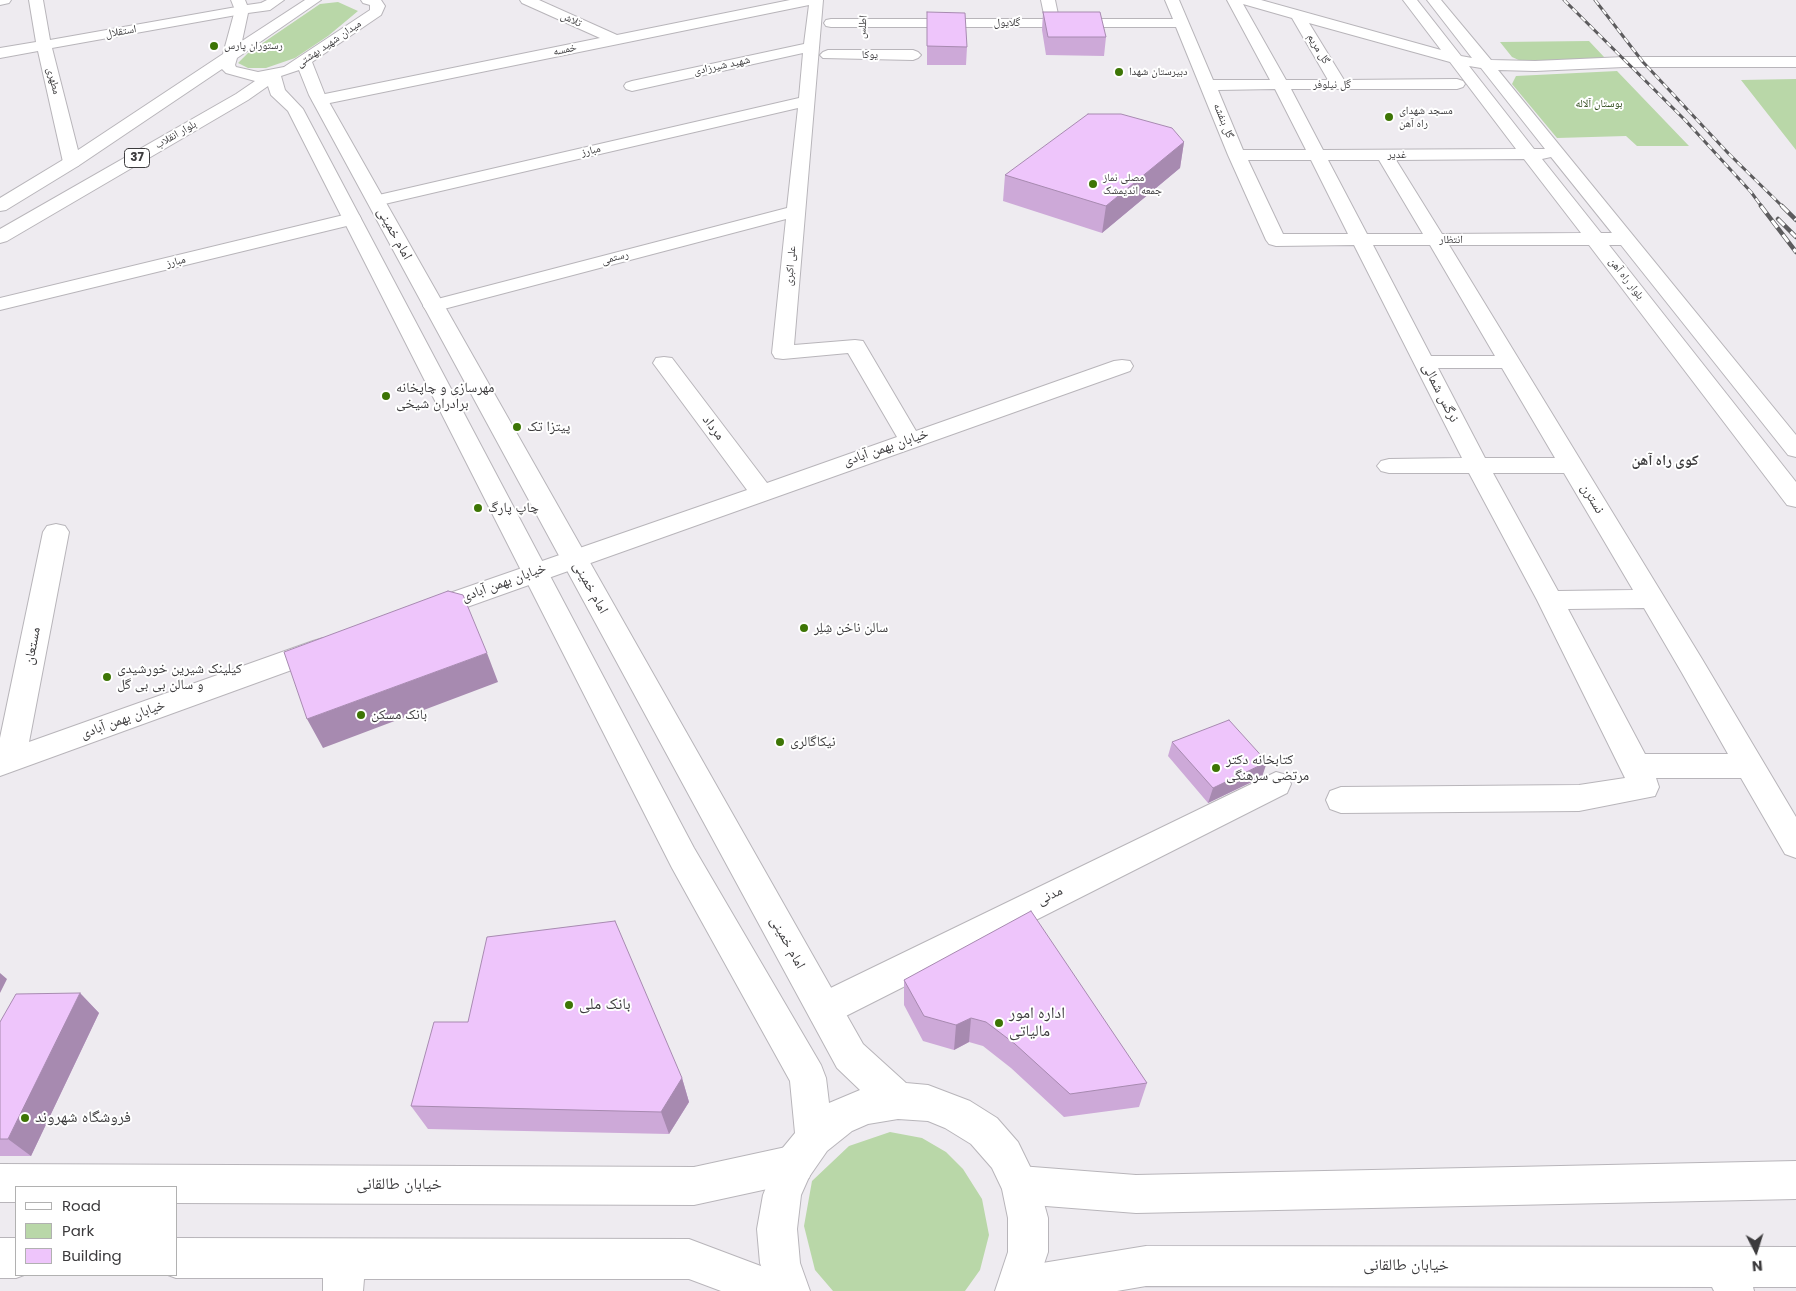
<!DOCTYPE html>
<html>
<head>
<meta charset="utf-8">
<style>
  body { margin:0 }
  #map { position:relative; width:1796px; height:1291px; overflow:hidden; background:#eeebf0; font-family:Poppins,sans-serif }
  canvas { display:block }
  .legend { position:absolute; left:15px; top:1186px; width:162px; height:90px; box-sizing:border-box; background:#fff; border:1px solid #b1b1b1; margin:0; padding:6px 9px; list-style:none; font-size:15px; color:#3c3b3d }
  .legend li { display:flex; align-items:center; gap:10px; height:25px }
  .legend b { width:25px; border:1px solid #b1b1b1 }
  .north { position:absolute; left:1731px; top:1226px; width:50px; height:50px; -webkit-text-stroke:4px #fff; paint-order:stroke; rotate:175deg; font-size:14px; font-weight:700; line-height:20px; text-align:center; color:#3c3b3d }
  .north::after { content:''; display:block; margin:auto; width:18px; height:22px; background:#3c3b3d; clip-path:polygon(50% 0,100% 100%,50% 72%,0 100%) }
</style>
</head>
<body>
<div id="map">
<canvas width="1796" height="1291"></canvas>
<ul class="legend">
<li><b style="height:6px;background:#fff"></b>Road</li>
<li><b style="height:14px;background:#b9d7a8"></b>Park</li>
<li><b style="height:14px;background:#eec5fb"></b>Building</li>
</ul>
<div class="north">N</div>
</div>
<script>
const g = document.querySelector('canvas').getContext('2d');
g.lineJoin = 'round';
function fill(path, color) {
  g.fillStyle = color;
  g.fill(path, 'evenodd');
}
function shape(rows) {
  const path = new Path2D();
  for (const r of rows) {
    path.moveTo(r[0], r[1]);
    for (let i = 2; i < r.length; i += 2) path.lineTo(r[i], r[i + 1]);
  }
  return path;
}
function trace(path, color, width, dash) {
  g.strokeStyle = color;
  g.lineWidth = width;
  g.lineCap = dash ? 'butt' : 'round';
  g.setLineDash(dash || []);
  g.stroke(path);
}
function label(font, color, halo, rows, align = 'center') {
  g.font = font + ' Poppins,"Noto Naskh Arabic",sans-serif';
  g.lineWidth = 4;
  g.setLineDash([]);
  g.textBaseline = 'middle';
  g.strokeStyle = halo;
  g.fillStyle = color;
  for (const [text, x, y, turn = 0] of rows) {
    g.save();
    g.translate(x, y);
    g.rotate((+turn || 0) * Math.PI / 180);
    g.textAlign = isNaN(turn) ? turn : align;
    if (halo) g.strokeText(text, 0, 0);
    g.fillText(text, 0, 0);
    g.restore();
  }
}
const green = shape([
  [338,2,358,11,328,36,295,58,266,68,248,68,238,63,248,53,320,4],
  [1589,41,1605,58,1523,62,1512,57,1500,42],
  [1617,71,1689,146,1637,146,1626,136,1557,138,1512,84,1516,76],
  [1796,79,1796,150,1741,80],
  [890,1132,922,1138,946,1152,963,1169,982,1199,989,1235,980,1270,965,1291,833,1291,815,1270,804,1226,812,1181,849,1146]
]);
const minor = shape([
  [0,0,11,0,9,3,0,5,0,0],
  [29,0,43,0,50,40,242,6,247,7,249,10,247,13,242,14,52,48,81,162,78,166,72,167,66,166,63,162,38,51,0,58,0,48,36,42,29,0],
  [520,0,539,0,617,35,790,0,823,0,794,345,855,340,863,341,916,431,1114,361,1122,360,1130,361,1133,366,1130,371,439,617,430,620,421,617,417,610,421,603,747,490,653,363,656,358,664,357,672,358,767,483,897,437,848,353,783,359,775,358,772,353,786,219,440,310,433,312,426,310,423,306,426,302,787,208,798,108,376,206,370,205,367,201,370,197,799,98,803,53,632,91,626,89,624,86,626,83,632,81,804,44,809,5,320,105,314,103,312,100,314,97,320,95,600,38,522,3,520,0],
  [1041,0,1055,0,1059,19,1173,19,1165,0,1179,0,1213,80,1270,80,1227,0,1261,0,1441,50,1403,0,1417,0,1461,56,1472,58,1427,0,1441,0,1491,60,1535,61,1624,57,1796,57,1796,67,1624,67,1535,71,1498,70,1796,435,1796,457,1788,455,1621,245,1609,245,1796,482,1796,507,1787,505,1589,245,1449,245,1702,659,1796,817,1796,858,1785,854,1741,778,1656,778,1659,787,1655,796,1579,811,1341,813,1330,809,1326,800,1330,791,1341,787,1579,785,1625,778,1537,600,1469,473,1389,473,1381,471,1377,466,1381,461,1389,459,1462,458,1354,245,1276,246,1269,244,1266,240,1228,155,1176,27,831,27,826,26,824,23,826,20,831,19,1045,19,1041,0],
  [1243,4,1292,18,1328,80,1286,80,1243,4],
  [1309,23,1450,62,1516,149,1323,150,1291,89,1457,89,1463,87,1465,84,1463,81,1457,79,1344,80,1309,23],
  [1469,66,1481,68,1545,149,1534,149,1469,66],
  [1275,89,1306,150,1243,150,1218,90,1275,89],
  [1551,157,1612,233,1601,233,1542,159,1551,157],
  [1524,159,1581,233,1442,234,1396,160,1524,159],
  [1248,160,1311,160,1348,234,1283,234,1248,160],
  [1328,160,1379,160,1423,234,1367,234,1328,160],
  [1373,245,1430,245,1495,356,1431,356,1373,245],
  [1438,368,1502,368,1555,458,1485,458,1438,368],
  [1493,473,1564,473,1633,590,1558,591,1493,473],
  [1644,608,1682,673,1728,754,1645,754,1568,609,1644,608],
  [828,50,913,50,918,52,921,55,918,58,913,60,823,58,820,55,823,52,828,50],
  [352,213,359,215,361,219,359,223,0,310,0,298,352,213],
  [56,524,65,526,69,532,29,742,313,641,323,638,333,641,337,648,333,655,0,776,0,738,43,532,47,526,56,524],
  [1276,772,1287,775,1291,784,1287,793,836,1021,824,1025,812,1021,806,1009,812,997,1276,772],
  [795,1145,809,1150,814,1164,809,1178,795,1183,694,1205,176,1203,176,1187,16,1187,16,1202,0,1202,0,1164,694,1167,795,1145],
  [1796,1161,1796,1199,1136,1213,1020,1204,1006,1199,1001,1185,1006,1171,1020,1166,1136,1175,1796,1161],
  [0,1238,16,1238,16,1275,24,1275,16,1278,0,1278,0,1238],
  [176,1238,689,1239,790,1277,796,1291,721,1291,689,1279,364,1279,363,1291,323,1291,323,1278,176,1278,168,1275,176,1275,176,1238],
  [1146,1246,1796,1247,1796,1287,1753,1287,1754,1291,1714,1291,1712,1287,1146,1286,1117,1291,999,1291,998,1287,1004,1273,1018,1267,1146,1246]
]);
const major = shape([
  [231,0,245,0,247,5,261,3,267,0,284,0,270,10,248,13,242,41,305,0,321,0,237,58,235,65,236,67,258,72,284,67,370,10,370,5,363,3,361,0,381,0,385,6,381,15,312,62,325,95,863,1044,906,1083,928,1085,970,1101,997,1118,1018,1142,1039,1185,1048,1218,1048,1252,1035,1291,995,1291,1008,1252,1008,1218,1002,1189,992,1168,971,1144,945,1128,928,1121,898,1119,868,1124,852,1131,827,1151,809,1177,801,1195,797,1229,800,1263,810,1291,770,1291,760,1263,757,1229,763,1195,781,1150,795,1133,790,1081,672,868,288,111,271,95,268,86,248,100,7,241,0,243,0,229,236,94,255,81,226,73,222,69,78,166,6,210,0,211,0,198,66,158,223,54,235,10,231,0],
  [299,70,309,95,837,1068,860,1090,829,1103,826,1078,821,1065,694,848,303,109,285,90,281,76,299,70]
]);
const railFar1 = shape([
  [1564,0,1685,120,1751,192,1762,207],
  [1595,0,1643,62,1728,153,1783,207]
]);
const rail = shape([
  [1761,206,1796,252],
  [1782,206,1796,220],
  [1778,219,1796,237]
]);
const wall = shape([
  [927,12,967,47,966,65,927,65],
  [1043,12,1106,37,1104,56,1046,55,1042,30],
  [1184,142,1180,168,1102,233,1003,201,1005,175],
  [1172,742,1262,777,1208,803,1168,756],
  [904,980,1147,1083,1139,1107,1064,1117,1011,1068,983,1046,969,1042,954,1050,923,1041,904,1005],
  [80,993,99,1013,31,1156,0,1156,0,1022],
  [682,1078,689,1102,669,1134,428,1129,411,1106]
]);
const shadedWall = shape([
  [1184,142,1180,168,1102,233,1106,206],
  [487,653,498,682,323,748,307,719],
  [1267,762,1262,777,1208,803,1213,788],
  [0,973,7,979,0,993],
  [80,993,99,1013,31,1156,8,1139],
  [971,1018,969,1042,954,1050,956,1025],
  [682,1078,689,1102,669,1134,661,1112]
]);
const building = shape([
  [927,12,965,13,967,47,927,46,927,12],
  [1043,12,1100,12,1106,37,1048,37,1043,12],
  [1088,114,1121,114,1172,128,1184,142,1106,206,1005,175,1088,114],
  [448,591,463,595,487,653,307,719,284,652,448,591],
  [1229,720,1267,762,1213,788,1172,742,1229,720],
  [1031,911,1147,1083,1070,1094,1015,1044,986,1022,971,1018,956,1025,924,1016,904,980,1031,911],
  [615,921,682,1078,661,1112,411,1106,434,1022,468,1022,487,937,615,921],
  [80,993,8,1139,0,1139,0,1022,16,994,80,993]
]);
const markers = [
  [214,46,5,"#3d7505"],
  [1119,72,5,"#3d7505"],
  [1389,117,5,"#3d7505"],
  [1093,184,5,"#3d7505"],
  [386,396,5,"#3d7505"],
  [517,427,5,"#3d7505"],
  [478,508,5,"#3d7505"],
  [804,628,5,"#3d7505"],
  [107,677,5,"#3d7505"],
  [361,715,5,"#3d7505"],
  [780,742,5,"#3d7505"],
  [1216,768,5,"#3d7505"],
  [569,1005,5,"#3d7505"],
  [999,1023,5,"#3d7505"],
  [25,1118,5,"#3d7505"]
];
const farStreetnames = [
  ["تلاش",571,20,24],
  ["گلایول",1007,23],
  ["اطلس",863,27,-86],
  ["استقلال",121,32,-10],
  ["میدان شهید بهشتی",329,44,-34],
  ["گل مریم",1318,49,59],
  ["خمسه",565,50,-12],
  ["یوکا",870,55],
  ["شهید شیرزادی",722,66,-12],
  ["مطهری",53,81,76],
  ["گل نیلوفر",1332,85],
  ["گل بنفشه",1223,121,68],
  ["بلوار انقلاب",176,135,-30],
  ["مبارز",591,151,-13],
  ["غدیر",1397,155],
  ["انتظار",1451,240],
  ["رستمی",615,258,-15],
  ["مبارز",176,262,-14],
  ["علی اکبری",791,266,-85],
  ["بلوار راه آهن",1626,279,52]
];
const farPoinames = [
  ["رستوران پارس",224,46],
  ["دبیرستان شهدا",1129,72],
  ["مسجد شهدای",1399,111],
  ["راه آهن",1399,124],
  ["مصلی نماز",1103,178],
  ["جمعه اندیمشک",1103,191]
];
const farParknames = [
  ["بوستان آلاله",1599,104]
];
const shields = [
  [137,158,25]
];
const shieldNames = [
  ["37",137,158]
];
const streetNames = [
  ["امام خمینی",394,234,61],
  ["نرگس شمالی",1440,393,63],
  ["مرداد",713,428,53],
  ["خیابان بهمن آبادی",886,448,-19],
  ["نسترن",1592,499,59],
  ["خیابان بهمن آبادی",504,583,-20],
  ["امام خمینی",590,588,61],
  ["مستعان",33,646,-79],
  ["خیابان بهمن آبادی",123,720,-20],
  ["مدنی",1050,896,-26],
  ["امام خمینی",787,943,61]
];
const poiNames = [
  ["مهرسازی و چاپخانه",396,388],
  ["برادران شیخی",396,404],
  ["پیتزا تک",527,427],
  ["چاپ پارگ",488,508],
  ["سالن ناخن شِلِر",814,628],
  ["کیلینک شیرین خورشیدی",117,669],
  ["و سالن بی بی گل",117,685],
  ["بانک مسکن",371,715],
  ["نیکاگالری",790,742],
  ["کتابخانه دکتر",1226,760],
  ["مرتضی سرهنگی",1226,776]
];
const neighbourhoodNames = [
  ["کوی راه آهن",1665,461]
];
const nearPoinames = [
  ["بانک ملی",579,1005],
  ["اداره امور",1009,1014],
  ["مالیاتی",1009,1032],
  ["فروشگاه شهروند",35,1118]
];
const nearStreetnames = [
  ["خیابان طالقانی",399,1185],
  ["خیابان طالقانی",1406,1266]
];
fill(green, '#b9d7a8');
trace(minor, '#b8b5ba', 2);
trace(major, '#b8b5ba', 2);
fill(minor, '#fff');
fill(major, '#fff');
trace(railFar1, '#5d5c5e', 3);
trace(rail, '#5d5c5e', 4.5);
trace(railFar1, '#fff', 2, [6]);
trace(rail, '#fff', 3, [9]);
fill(wall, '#cda9d8');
fill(shadedWall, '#a78ab0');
fill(building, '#eec5fb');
trace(building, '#a78ab0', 1);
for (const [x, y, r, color] of markers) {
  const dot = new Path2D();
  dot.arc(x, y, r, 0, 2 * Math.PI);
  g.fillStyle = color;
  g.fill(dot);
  trace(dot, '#fff', 2);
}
label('11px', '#3c3b3d', '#fff', farStreetnames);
label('11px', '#3c3b3d', '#fff', farPoinames, 'left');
label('11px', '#284514', '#fff', farParknames);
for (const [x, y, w] of shields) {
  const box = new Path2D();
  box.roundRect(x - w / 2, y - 9.5, w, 19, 4);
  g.fillStyle = '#fff';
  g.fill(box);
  trace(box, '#3c3b3d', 1);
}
label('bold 12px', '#3c3b3d', null, shieldNames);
label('14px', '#3c3b3d', '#fff', streetNames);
label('14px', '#3c3b3d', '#fff', poiNames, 'left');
label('bold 15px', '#3c3b3d', '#fff', neighbourhoodNames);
label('16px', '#3c3b3d', '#fff', nearPoinames, 'left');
label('16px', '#3c3b3d', '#fff', nearStreetnames);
</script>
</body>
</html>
